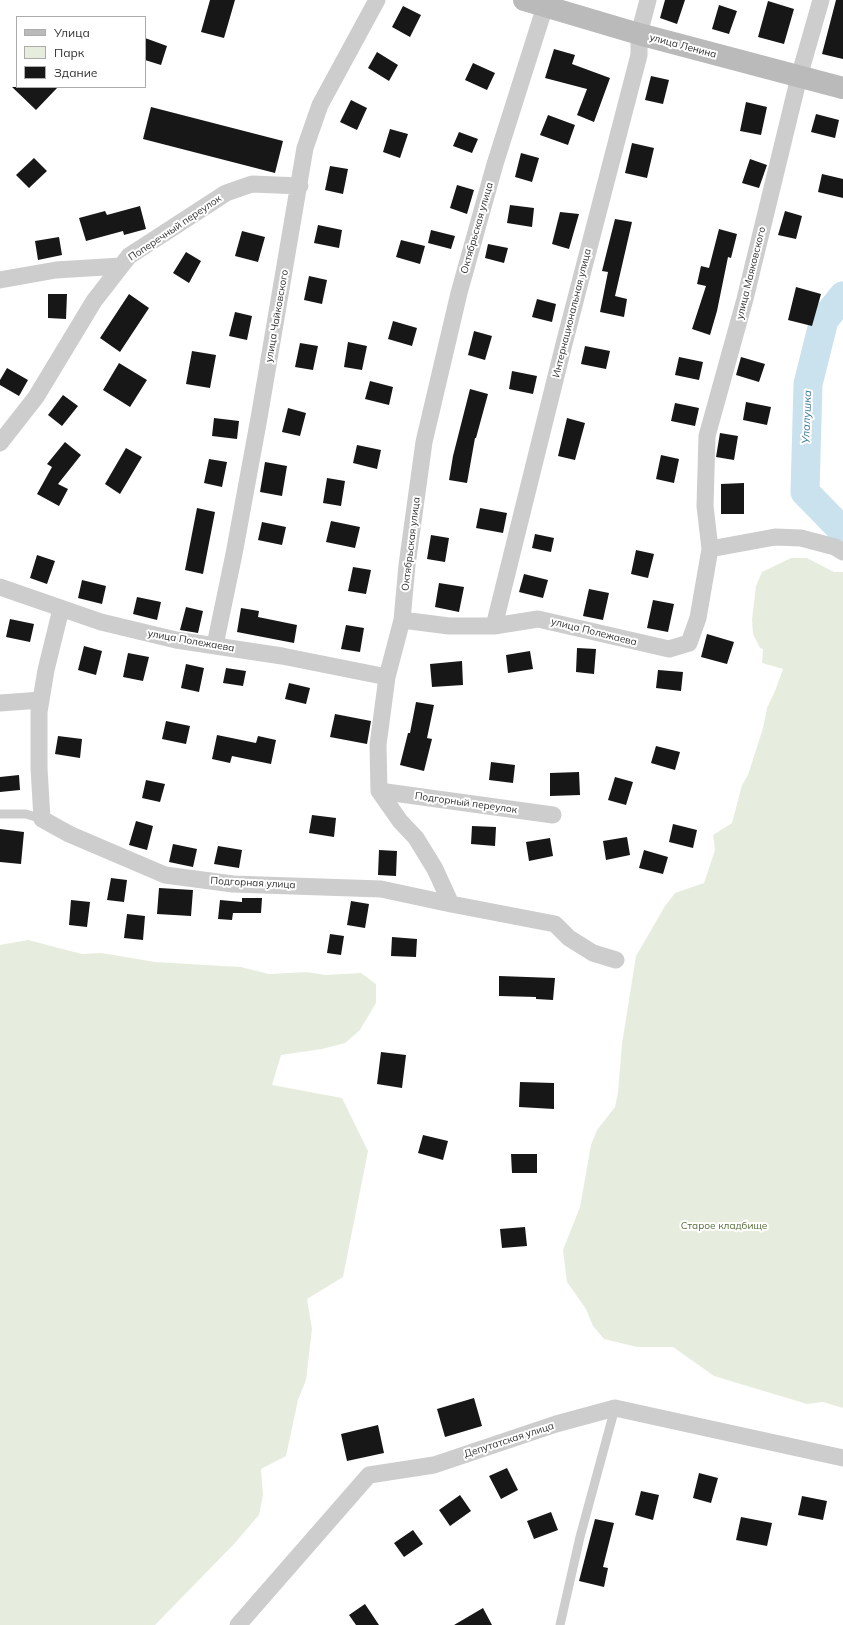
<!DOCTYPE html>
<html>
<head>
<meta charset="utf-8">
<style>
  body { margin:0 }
  #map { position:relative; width:843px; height:1625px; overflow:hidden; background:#fff; font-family:Mulish,sans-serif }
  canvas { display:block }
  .legend { position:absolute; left:16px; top:16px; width:130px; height:72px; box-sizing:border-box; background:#fff; border:1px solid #acacac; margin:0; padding:5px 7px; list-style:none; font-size:12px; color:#303030 }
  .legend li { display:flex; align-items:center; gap:8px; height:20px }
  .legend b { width:20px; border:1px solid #acacac }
</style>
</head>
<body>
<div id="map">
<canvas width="843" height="1625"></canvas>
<ul class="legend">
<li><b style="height:5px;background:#bababa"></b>Улица</li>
<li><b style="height:11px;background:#e7edde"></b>Парк</li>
<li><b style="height:11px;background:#171717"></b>Здание</li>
</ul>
</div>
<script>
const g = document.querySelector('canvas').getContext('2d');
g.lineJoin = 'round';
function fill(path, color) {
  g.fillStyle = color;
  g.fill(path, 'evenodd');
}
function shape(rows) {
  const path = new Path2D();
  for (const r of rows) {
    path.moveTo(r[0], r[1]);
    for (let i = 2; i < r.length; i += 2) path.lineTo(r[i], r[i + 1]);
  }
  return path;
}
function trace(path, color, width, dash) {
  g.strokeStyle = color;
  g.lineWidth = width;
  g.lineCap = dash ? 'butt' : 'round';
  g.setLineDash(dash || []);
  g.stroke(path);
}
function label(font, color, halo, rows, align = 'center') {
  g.font = font + ' Mulish,sans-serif';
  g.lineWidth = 4;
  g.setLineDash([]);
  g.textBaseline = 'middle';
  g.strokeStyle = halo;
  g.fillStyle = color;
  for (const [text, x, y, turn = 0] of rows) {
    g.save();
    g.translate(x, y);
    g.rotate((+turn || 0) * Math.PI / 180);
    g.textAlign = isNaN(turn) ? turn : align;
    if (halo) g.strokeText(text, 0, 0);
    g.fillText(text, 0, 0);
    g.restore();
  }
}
const green = shape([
  [791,558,807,558,834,572,843,572,843,1408,823,1402,807,1404,714,1376,673,1347,637,1347,604,1339,593,1326,586,1309,567,1282,563,1250,580,1207,591,1145,597,1130,615,1107,618,1092,622,1044,636,956,665,906,675,893,704,883,715,850,713,835,732,823,742,785,748,775,763,728,767,708,775,691,783,669,762,663,763,649,760,648,753,634,752,619,756,586,762,572],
  [28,940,82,954,101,953,155,962,241,967,269,974,307,972,325,975,361,973,376,984,376,1003,360,1030,345,1043,322,1049,281,1055,272,1085,342,1098,368,1151,343,1277,307,1299,312,1329,306,1380,298,1400,286,1456,261,1469,263,1495,259,1515,234,1544,155,1625,0,1625,0,945]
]);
const river = shape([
  [843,296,824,320,808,384,805,492,843,531]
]);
const building = shape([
  [210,0,235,0,224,38,201,32],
  [665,0,685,0,677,24,660,18],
  [836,0,843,0,843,59,822,54],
  [768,1,794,9,784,44,758,37],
  [719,5,737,11,729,34,712,29],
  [403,6,421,15,410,37,392,27],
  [145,38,167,46,161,65,145,60],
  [554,49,575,55,572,64,610,78,594,122,577,115,587,89,545,78],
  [377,52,398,65,389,81,368,68],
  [473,63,495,73,487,90,465,80],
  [651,76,669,80,663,104,645,100],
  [12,87,58,87,36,110],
  [351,100,367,108,357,130,340,122],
  [746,102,767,107,761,135,740,131],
  [151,107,283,141,275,173,143,139],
  [816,114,839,120,835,138,811,132],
  [548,115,575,125,568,145,540,135],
  [390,129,408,134,400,158,383,152],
  [459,132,478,139,472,153,453,146],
  [632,143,654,148,647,178,625,173],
  [521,153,539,158,532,182,515,177],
  [34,158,47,171,29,188,16,175],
  [750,159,767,165,759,188,742,183],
  [330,166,348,169,343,194,325,190],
  [822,174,843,179,843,198,818,192],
  [457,185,474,190,467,214,450,208],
  [510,205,534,208,532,227,507,223],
  [140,206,146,229,124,235,123,231,86,241,79,218,105,211,107,215],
  [785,211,802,216,796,239,778,235],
  [560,212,579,214,569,249,552,244],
  [615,219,632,222,615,296,627,299,624,317,600,312,608,272,602,271],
  [318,225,342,230,339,248,314,243],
  [719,229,737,234,731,258,728,257,717,311,710,335,692,329,706,286,697,284,701,266,709,268],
  [431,230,455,236,451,249,428,243],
  [242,231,265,237,258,262,235,256],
  [59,237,62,255,38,260,35,241],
  [401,240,425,246,420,264,396,257],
  [488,244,508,248,504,263,485,258],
  [186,252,201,261,189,283,173,273],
  [309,276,327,280,322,304,304,300],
  [796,287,821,294,812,326,788,320],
  [48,294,67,294,66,319,48,318],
  [129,294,149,308,120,352,100,338],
  [537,299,556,304,552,322,532,317],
  [235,312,252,316,247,340,229,336],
  [393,321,417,328,412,346,388,339],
  [474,331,492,336,485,360,468,355],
  [348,342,367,346,362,370,344,367],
  [300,343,318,346,313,370,295,367],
  [585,346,610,351,606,369,581,364],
  [192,351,216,355,210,388,186,384],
  [679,357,703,362,699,380,675,375],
  [741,357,765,364,759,382,736,375],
  [119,363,147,380,130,407,103,390],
  [7,368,28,380,19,396,0,385,0,380],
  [512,371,537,376,533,394,509,389],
  [370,381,393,387,389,405,365,399],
  [470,389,488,394,476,438,475,438,467,483,449,480,453,456],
  [63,395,78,406,62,426,48,415],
  [746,402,771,407,767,425,743,420],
  [675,403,699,408,695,426,671,421],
  [288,408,306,413,300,436,282,432],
  [214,418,239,421,237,439,212,436],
  [567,418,585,423,575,460,558,456],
  [720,433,738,436,734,460,716,457],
  [65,442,81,455,58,484,68,489,59,506,37,494,52,467,47,464],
  [357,445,381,450,377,469,353,463],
  [126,448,142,457,120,494,105,484],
  [661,455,679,459,674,483,656,479],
  [209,459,227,462,222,487,204,483],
  [265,462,287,466,282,496,260,492],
  [327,478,345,481,341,506,323,503],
  [744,483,744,514,721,514,721,484],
  [197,508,215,512,203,574,185,570],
  [480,508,507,513,503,533,476,528],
  [331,521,360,527,355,548,326,542],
  [262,522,286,527,282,545,258,540],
  [535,534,554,538,551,552,532,548],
  [431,535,449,538,445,562,427,559],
  [636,550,654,554,648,578,631,574],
  [37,555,55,561,47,584,30,578],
  [353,567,371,570,366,594,348,591],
  [524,574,548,580,543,598,519,592],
  [82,580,106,586,102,604,78,598],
  [439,583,464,587,459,612,435,607],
  [589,589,609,593,603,620,583,616],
  [137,597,161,602,157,620,133,614],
  [653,600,674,604,668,632,647,628],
  [186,607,203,611,198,633,180,630],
  [241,608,259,611,258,617,297,625,294,643,237,632],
  [10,619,34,624,30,642,6,637],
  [346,625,364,628,360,652,341,649],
  [707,634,734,642,727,664,701,657],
  [84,646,102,651,96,675,78,670],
  [577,648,596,649,594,674,576,672],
  [530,651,533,669,508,673,506,655],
  [128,653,149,657,143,681,123,677],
  [462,661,463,685,432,687,430,664],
  [186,664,204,668,199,692,181,688],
  [226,668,246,671,243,686,223,683],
  [658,670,683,672,681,691,656,688],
  [289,683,310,688,306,704,285,699],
  [416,702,434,705,427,738,432,739,424,771,400,765,408,733,410,733],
  [335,714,371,721,367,744,330,737],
  [166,721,190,726,186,744,162,739],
  [217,735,256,743,258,736,276,740,271,764,232,756,230,763,212,759],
  [58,736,82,739,80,758,55,754],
  [656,746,680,752,675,770,651,763],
  [491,762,515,765,513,783,489,780],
  [579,772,580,795,550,796,550,773],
  [19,775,20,790,0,792,0,777],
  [615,777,633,782,626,805,608,800],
  [146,780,165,784,160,802,142,798],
  [312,815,336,818,334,837,309,833],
  [136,821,153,826,147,850,129,845],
  [673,824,697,830,693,848,669,842],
  [472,826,496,827,495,846,471,844],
  [0,829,24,832,21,864,0,862],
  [627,837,630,855,606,860,603,841],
  [550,838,553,856,529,861,526,842],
  [173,844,197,849,193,867,169,862],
  [218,846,242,850,239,868,214,864],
  [379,850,397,851,396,876,378,875],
  [644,850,668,857,663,874,639,868],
  [111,878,127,880,124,902,107,900],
  [159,888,193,890,191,916,157,914],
  [242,898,262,898,261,913,233,913,232,920,218,919,220,900,242,902],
  [71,900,90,902,87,927,69,925],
  [351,901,369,904,365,928,347,925],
  [127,914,145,916,143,940,124,938],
  [330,934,344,936,341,955,327,953],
  [392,937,417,939,416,957,391,956],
  [499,976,555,978,553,1000,536,999,536,997,499,996],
  [381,1052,406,1055,402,1088,377,1084],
  [520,1082,554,1083,554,1109,519,1107],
  [423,1135,448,1141,443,1160,418,1153],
  [511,1154,537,1154,537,1173,512,1173],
  [525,1227,527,1246,502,1248,500,1229],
  [474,1398,482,1426,445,1437,437,1409],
  [378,1425,384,1453,347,1461,341,1434],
  [507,1468,518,1490,501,1499,489,1476],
  [699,1473,718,1478,711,1503,693,1498],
  [641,1491,659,1495,653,1520,635,1515],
  [460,1495,471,1511,450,1526,439,1510],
  [802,1496,827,1501,823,1520,798,1515],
  [551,1512,558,1530,534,1539,527,1521],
  [741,1517,772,1523,767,1546,736,1540],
  [595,1519,614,1523,603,1567,608,1568,604,1587,579,1581],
  [413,1530,423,1544,404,1557,394,1543],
  [365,1604,379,1625,356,1625,349,1615],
  [483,1608,492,1625,454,1625]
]);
const lane = shape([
  [0,814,26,814,42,819],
  [560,1625,580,1537,615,1408]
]);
const street = shape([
  [547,0,495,164,459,293,424,442,407,565,402,620,387,677,378,745,379,791,400,821,416,838,435,869,451,904,555,924,569,938,593,953,616,960],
  [0,280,56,270,121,266],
  [0,443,36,397,94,301,129,256,226,193,252,184,300,186],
  [710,549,775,537,801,538,835,547,843,552],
  [0,587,101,622,176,640,282,656,387,677],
  [61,609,46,670,39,712,39,768,42,819,69,834,165,875,233,884,381,889,451,904],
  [402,620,449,626,494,626,538,619,669,649,689,643,698,618,710,549,705,506,707,436,745,299,799,77,821,0],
  [494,626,564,344,639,55,639,34,648,0],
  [215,645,234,554,259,418,305,148,320,105,377,0],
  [0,703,41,700],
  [379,791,553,815],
  [238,1625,369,1475,434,1465,556,1424,615,1408,843,1458]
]);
const secondary = shape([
  [524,0,639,34,843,88]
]);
const streetNames = [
  ["улица Ленина",683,46,15],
  ["Поперечный переулок",175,228,-34],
  ["Октябрьская улица",477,228,-74],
  ["улица Маяковского",751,273,-76],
  ["Интернациональная улица",572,313,-76],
  ["улица Чайковского",277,316,-80],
  ["Октябрьская улица",411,544,-83],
  ["улица Полежаева",594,632,14],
  ["улица Полежаева",191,641,10],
  ["Подгорный переулок",466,803,8],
  ["Подгорная улица",253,883,3],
  ["Депутатская улица",509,1440,-18]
];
const parkNames = [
  ["Старое кладбище",724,1226]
];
const waterNames = [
  ["Улалушка",807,417,-88]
];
fill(green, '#e7edde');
trace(river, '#cae2ed', 29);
fill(building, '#171717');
trace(lane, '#cdcdcd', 9);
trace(street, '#cdcdcd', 17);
trace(secondary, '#bababa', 22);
label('10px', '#303030', '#fff', streetNames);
label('10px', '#576d3c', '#fff', parkNames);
label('italic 11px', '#3c7a94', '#fff', waterNames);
</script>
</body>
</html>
